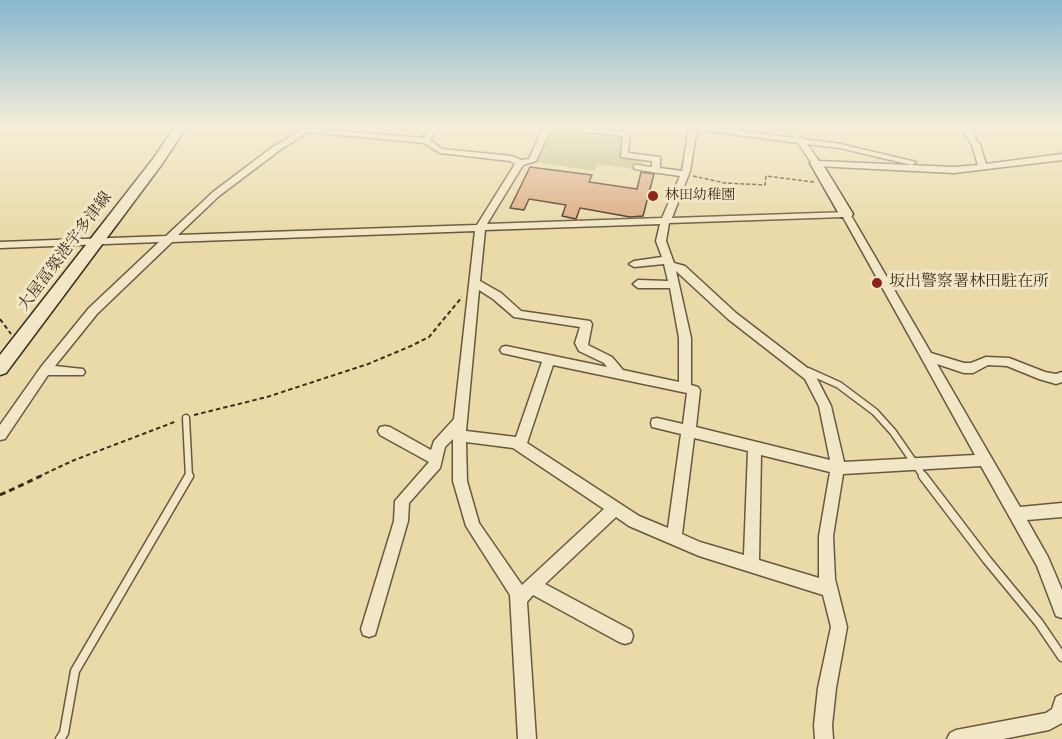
<!DOCTYPE html>
<html>
<head>
<meta charset="utf-8">
<style>
  body { margin:0 }
  canvas { display:block; background:#e9daa8 }
</style>
</head>
<body>
<canvas width="1062" height="739"></canvas>
<script>
const g = document.querySelector('canvas').getContext('2d');
g.lineJoin = 'round';
function fill(path, color) {
  g.fillStyle = color;
  g.fill(path, 'evenodd');
}
function shape(rows) {
  const path = new Path2D();
  for (const r of rows) {
    path.moveTo(r[0], r[1]);
    for (let i = 2; i < r.length; i += 2) path.lineTo(r[i], r[i + 1]);
  }
  return path;
}
function trace(path, color, width, dash) {
  g.strokeStyle = color;
  g.lineWidth = width;
  g.lineCap = dash ? 'butt' : 'round';
  g.setLineDash(dash || []);
  g.stroke(path);
}
function label(font, color, halo, rows, align = 'center') {
  g.font = font + ' "IM FELL English","Noto Serif JP",serif';
  g.lineWidth = 6;
  g.setLineDash([]);
  g.textBaseline = 'middle';
  g.strokeStyle = halo;
  g.fillStyle = color;
  for (const [text, x, y, turn = 0] of rows) {
    g.save();
    g.translate(x, y);
    g.rotate((+turn || 0) * Math.PI / 180);
    g.textAlign = isNaN(turn) ? turn : align;
    if (halo) g.strokeText(text, 0, 0);
    g.fillText(text, 0, 0);
    g.restore();
  }
}
const green = shape([
  [550,128,582,128,584,131,620,134,624,137,620,156,643,159,641,170,598,164,595,171,534,162]
]);
const building = shape([
  [530,167,592,175,589,182,637,189,641,172,654,174,643,216,630,217,580,208,576,219,562,216,566,205,529,199,524,210,510,208,530,167]
]);
const pathFar2 = shape([
  [693,176,725,183,765,185,766,176,814,182]
]);
const pathFar1 = shape([
  [0,319,11,334],
  [194,415,267,397,368,364,411,346,429,337,462,297],
  [38,477,72,461,177,421]
]);
const path = shape([
  [0,495,41,476]
]);
const laneFar2 = shape([
  [636,167,655,170]
]);
const laneFar1 = shape([
  [808,371,839,385,875,412,893,432,924,477],
  [186,418,189,477]
]);
const lane = shape([
  [923,476,987,560,1039,623,1062,657],
  [60,739,64,733,75,671,189,476]
]);
const street = shape([
  [305,128,423,138,429,128,437,128,430,140,442,149,512,156,521,160,529,159,543,128,551,128,536,161,523,165,487,224,662,218,680,176,652,172,652,161,621,157,623,136,585,132,580,128,630,132,628,153,660,157,660,168,682,171,689,128,697,128,690,171,672,218,849,212,931,353,964,363,971,363,986,357,1009,358,1045,372,1056,374,1062,372,1062,382,1056,384,1039,379,1007,366,988,365,973,373,964,373,937,364,1020,507,1062,503,1062,517,1027,520,1048,557,1062,590,1062,618,1056,616,1037,566,981,466,843,474,833,536,835,579,847,627,836,688,832,725,833,739,815,739,814,725,818,688,831,627,823,595,699,556,629,526,616,517,545,584,631,630,633,636,631,642,625,644,619,642,533,595,527,602,536,739,518,739,510,595,466,526,453,481,453,439,445,447,440,468,409,503,408,521,375,635,369,637,363,635,361,629,394,521,395,501,429,462,380,435,378,431,380,427,385,426,390,427,431,450,434,441,454,419,475,231,172,242,97,314,55,366,83,369,85,372,83,375,48,375,5,439,0,440,0,425,41,367,89,308,159,242,0,248,0,242,166,236,213,192,274,146,305,128],
  [308,132,424,143,440,153,510,161,515,164,477,225,178,235,219,196,280,150,308,132],
  [843,217,922,359,975,455,844,462,831,406,814,373,736,313,685,266,674,263,666,241,669,223,843,217],
  [660,224,656,241,662,257,634,261,629,264,634,267,664,264,668,281,638,280,633,284,638,288,670,288,679,338,679,382,623,370,612,357,588,345,592,324,590,321,521,311,501,293,480,281,485,230,660,224],
  [676,271,728,319,805,379,819,406,830,460,696,427,700,390,698,387,691,385,691,338,676,271],
  [479,290,493,299,514,317,580,327,575,343,579,351,604,363,607,367,506,346,502,347,500,350,502,353,542,362,516,437,466,431,479,290],
  [553,365,687,393,683,424,657,418,652,419,651,423,652,427,681,434,668,528,639,516,527,443,553,365],
  [694,438,748,451,744,555,700,542,682,534,694,438],
  [466,442,513,448,604,509,522,585,479,523,467,481,466,442],
  [761,455,830,472,819,536,819,578,759,560,761,455],
  [697,128,718,128,794,138,787,128,795,128,803,139,840,144,916,162,912,165,840,148,807,144,819,161,954,167,978,165,972,145,961,128,969,128,980,145,986,164,1062,154,1062,160,954,173,816,166,813,165,798,143,701,130,697,128],
  [1062,694,1062,723,1049,730,1003,739,947,739,950,733,956,730,1046,713,1052,709,1056,697,1062,694]
]);
const secondary = shape([
  [174,128,186,128,162,164,6,373,0,375,0,355,153,159,174,128],
  [816,159,822,163,853,214,851,217,841,217,839,214,810,163,816,159]
]);
const markers = [
  [653,196,6,"#8f2418"],
  [877,283,6,"#8f2418"]
];
const farPoinames = [
  ["林田幼稚園",665,196]
];
const streetNames = [
  ["大屋冨築港宇多津線",66,252,-53]
];
const poiNames = [
  ["坂出警察署林田駐在所",889,283]
];
fill(green, '#bcbe84');
fill(building, '#dbaa82');
trace(building, '#3e2d1e', 1.5);
trace(laneFar2, '#695840', 7);
trace(laneFar1, '#695840', 9);
trace(lane, '#695840', 11);
trace(street, '#695840', 3);
trace(secondary, '#3e2d1e', 3);
trace(pathFar2, '#3e2d1e', 1.5, [4, 2]);
trace(pathFar1, '#3e2d1e', 2, [4.5, 3]);
trace(path, '#3e2d1e', 3, [6, 4]);
trace(laneFar2, '#f1e7c6', 4.5);
trace(laneFar1, '#f1e7c6', 6);
trace(lane, '#f1e7c6', 8);
fill(street, '#f1e7c6');
fill(secondary, '#f1e7c6');
const sky = g.createLinearGradient(0, 0, 0, 231);
sky.addColorStop(0, '#87b7ce');
sky.addColorStop(0.55, '#f5eed8');
sky.addColorStop(1, '#f5eed800');
g.fillStyle = sky;
g.fillRect(0, 0, 1062, 231);
for (const [x, y, r, color] of markers) {
  const dot = new Path2D();
  dot.arc(x, y, r, 0, 2 * Math.PI);
  g.fillStyle = color;
  g.fill(dot);
  trace(dot, '#f1e7c6', 2);
}
label('14px', '#3e2d1e', '#f1e7c6', farPoinames, 'left');
label('16px', '#3e2d1e', '#f1e7c6', streetNames);
label('16px', '#3e2d1e', '#f1e7c6', poiNames, 'left');
</script>
</body>
</html>
